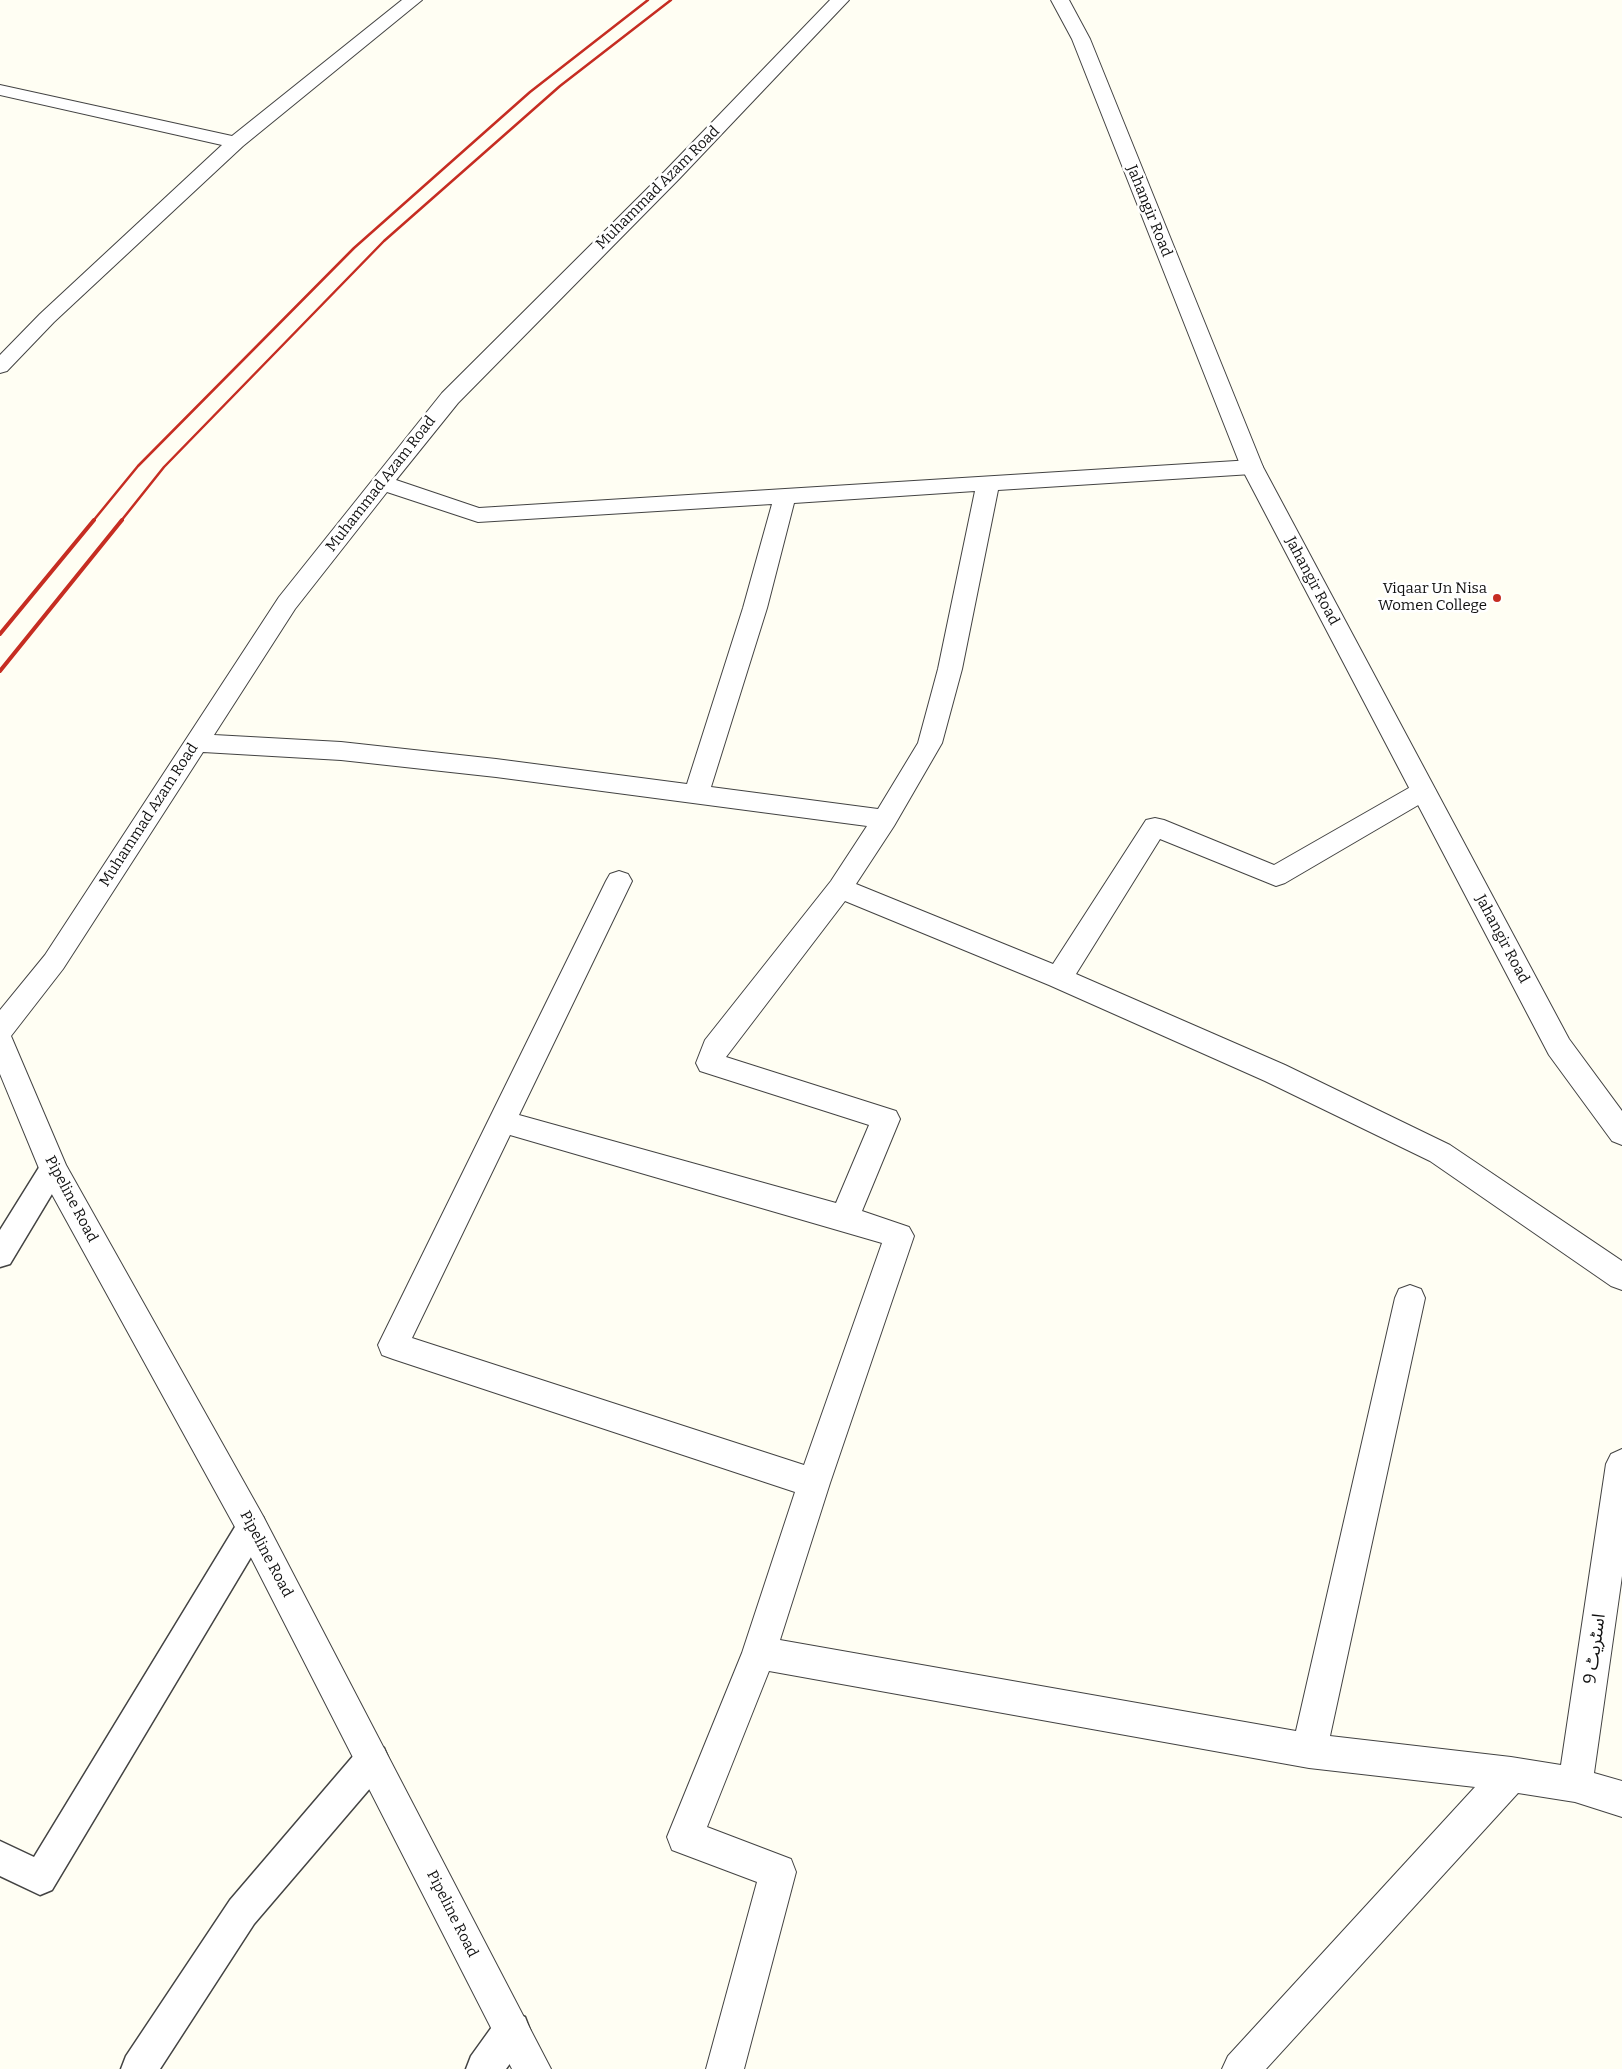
<!DOCTYPE html>
<html>
<head>
<meta charset="utf-8">
<style>
  body { margin:0 }
  canvas { display:block; background:#fffef3 }
</style>
</head>
<body>
<canvas width="1622" height="2069"></canvas>
<script>
const g = document.querySelector('canvas').getContext('2d');
g.lineJoin = 'round';
function shape(rows) {
  const path = new Path2D();
  for (const r of rows) {
    path.moveTo(r[0], r[1]);
    for (let i = 2; i < r.length; i += 2) path.lineTo(r[i], r[i + 1]);
  }
  return path;
}
function trace(path, color, width, dash) {
  g.strokeStyle = color;
  g.lineWidth = width;
  g.lineCap = dash ? 'butt' : 'round';
  g.setLineDash(dash || []);
  g.stroke(path);
}
function fill(path, color) {
  g.fillStyle = color;
  g.fill(path, 'evenodd');
}
function label(font, color, halo, rows, align = 'center') {
  g.font = font + ' Bitter,"Noto Sans Arabic",serif';
  g.lineWidth = 5;
  g.setLineDash([]);
  g.textBaseline = 'middle';
  g.strokeStyle = halo;
  g.fillStyle = color;
  for (const [text, x, y, turn = 0] of rows) {
    g.save();
    g.translate(x, y);
    g.rotate((+turn || 0) * Math.PI / 180);
    g.textAlign = isNaN(turn) ? turn : align;
    if (halo) g.strokeText(text, 0, 0);
    g.fillText(text, 0, 0);
    g.restore();
  }
}
const service = shape([
  [53,1157,63,1161,67,1169,10,1264,0,1267,0,1230,43,1161,53,1157],
  [252,1512,263,1517,267,1527,263,1537,52,1890,40,1895,0,1876,0,1841,34,1857,241,1517,252,1512],
  [372,1743,384,1748,389,1760,384,1772,254,1924,160,2069,121,2069,126,2056,230,1900,360,1748,372,1743],
  [512,2012,525,2017,530,2030,525,2043,506,2069,466,2069,471,2056,499,2017,512,2012]
]);
const minor = shape([
  [402,0,422,0,243,146,54,322,7,371,0,373,0,355,40,314,222,145,0,95,0,85,232,136,402,0],
  [830,0,849,0,679,179,458,403,396,480,479,508,1252,460,1260,462,1263,467,1260,472,1252,474,998,490,962,669,942,743,894,826,856,884,1053,964,1146,820,1155,818,1164,820,1274,865,1414,785,1423,782,1432,785,1436,791,1432,797,1285,883,1276,886,1160,839,1076,974,1285,1065,1450,1145,1622,1261,1622,1290,1611,1286,1430,1161,1265,1081,1049,985,845,901,726,1057,896,1111,900,1119,862,1211,909,1227,914,1236,830,1483,780,1640,1296,1731,1395,1298,1399,1289,1410,1285,1421,1289,1425,1298,1330,1736,1511,1757,1561,1765,1606,1464,1611,1454,1622,1449,1622,1576,1594,1773,1622,1781,1622,1817,1575,1802,1518,1793,1266,2069,1222,2069,1228,2056,1475,1787,1309,1768,769,1671,707,1827,791,1859,796,1872,744,2069,706,2069,757,1882,672,1850,667,1837,742,1653,795,1492,393,1359,382,1355,378,1345,606,881,610,874,619,871,628,874,632,881,519,1115,836,1203,869,1125,700,1071,696,1063,705,1040,831,881,867,826,496,777,341,760,203,752,63,969,11,1036,66,1165,263,1516,551,2069,512,2069,241,1538,43,1178,0,1074,0,1010,45,955,279,597,442,393,665,171,830,0],
  [975,491,938,669,918,743,878,809,711,787,767,608,794,503,975,491],
  [387,492,478,522,772,504,743,608,687,784,496,759,341,742,214,735,295,609,387,492],
  [510,1135,882,1243,804,1465,412,1338,510,1135]
]);
const tertiary = shape([
  [1051,0,1069,0,1090,39,1263,467,1569,1039,1622,1111,1622,1145,1612,1141,1549,1055,1241,467,1072,39,1051,0]
]);
const railFar1 = shape([
  [93,521,138,466,354,248,530,92,648,0],
  [121,521,164,467,384,241,560,86,671,0]
]);
const rail = shape([
  [0,634,94,520],
  [0,671,122,520]
]);
const markers = [
  [1497,598,5,"#c62d22"]
];
const streetNames = [
  ["Muhammad Azam Road",658,188,-45],
  ["Jahangir Road",1149,211,68],
  ["Muhammad Azam Road",381,484,-52],
  ["Jahangir Road",1312,581,62],
  ["Muhammad Azam Road",149,815,-57],
  ["Jahangir Road",1502,939,62],
  ["Pipeline Road",71,1199,62],
  ["Pipeline Road",266,1554,62],
  ["Pipeline Road",452,1914,63]
];
const poiNames = [
  ["Viqaar Un Nisa",1487,589],
  ["Women College",1487,606]
];
const nearStreetnames = [
  ["اسٹریٹ 9",1595,1649,-82]
];
trace(service, '#434343', 3);
trace(minor, '#434343', 2);
trace(tertiary, '#434343', 2);
fill(service, '#fff');
fill(minor, '#fff');
fill(tertiary, '#fff');
trace(railFar1, '#c62d22', 2.5);
trace(rail, '#c62d22', 4);
for (const [x, y, r, color] of markers) {
  const dot = new Path2D();
  dot.arc(x, y, r, 0, 2 * Math.PI);
  g.fillStyle = color;
  g.fill(dot);
  trace(dot, '#fff', 2);
}
label('15px', '#101010', '#fff', streetNames);
label('15px', '#101010', '#fff', poiNames, 'right');
label('18px', '#101010', '#fff', nearStreetnames);
</script>
</body>
</html>
